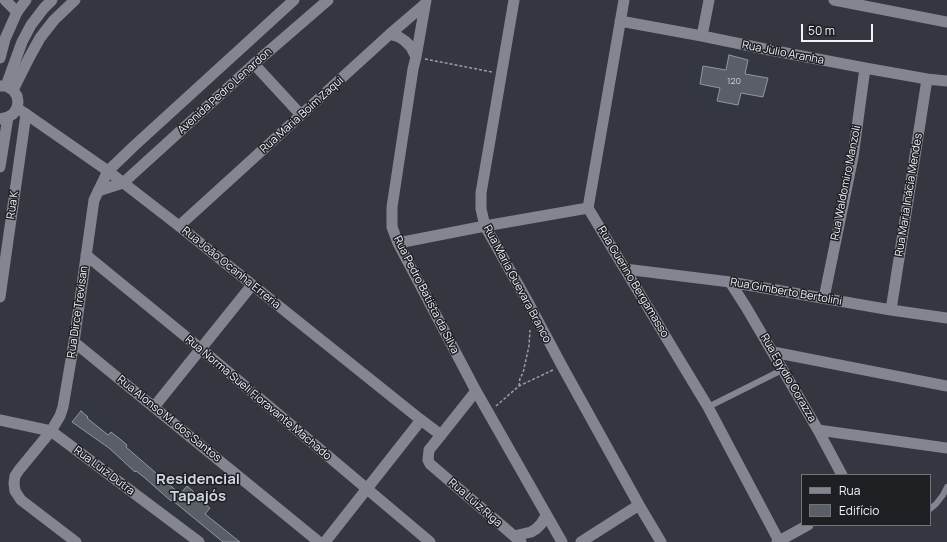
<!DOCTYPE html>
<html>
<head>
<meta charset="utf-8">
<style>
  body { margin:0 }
  #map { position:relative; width:947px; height:542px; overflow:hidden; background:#343740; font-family:Manrope,sans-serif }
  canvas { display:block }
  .legend { position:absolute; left:801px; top:474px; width:130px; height:52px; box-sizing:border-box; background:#1d1f23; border:1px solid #727479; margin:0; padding:5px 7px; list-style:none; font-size:12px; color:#f1f3f9 }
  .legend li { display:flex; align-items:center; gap:8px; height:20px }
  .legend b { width:20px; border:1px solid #727479 }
  .scale { position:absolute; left:801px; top:24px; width:72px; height:18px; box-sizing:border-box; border:2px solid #f1f3f9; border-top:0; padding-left:5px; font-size:12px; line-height:14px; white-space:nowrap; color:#f1f3f9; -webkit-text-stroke:3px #1d1f23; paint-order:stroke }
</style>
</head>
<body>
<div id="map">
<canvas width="947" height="542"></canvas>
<ul class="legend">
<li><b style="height:5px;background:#838691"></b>Rua</li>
<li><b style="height:11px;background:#5a5e67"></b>Edifício</li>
</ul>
<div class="scale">50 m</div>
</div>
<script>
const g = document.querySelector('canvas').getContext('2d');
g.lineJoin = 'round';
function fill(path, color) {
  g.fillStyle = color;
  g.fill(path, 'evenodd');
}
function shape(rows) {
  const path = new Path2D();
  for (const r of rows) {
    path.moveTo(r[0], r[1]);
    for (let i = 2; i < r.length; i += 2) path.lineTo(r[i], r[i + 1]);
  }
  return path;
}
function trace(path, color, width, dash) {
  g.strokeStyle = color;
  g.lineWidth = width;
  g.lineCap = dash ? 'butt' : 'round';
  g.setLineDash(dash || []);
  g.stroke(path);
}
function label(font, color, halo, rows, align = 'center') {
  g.font = font + ' Manrope,sans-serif';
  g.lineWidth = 3;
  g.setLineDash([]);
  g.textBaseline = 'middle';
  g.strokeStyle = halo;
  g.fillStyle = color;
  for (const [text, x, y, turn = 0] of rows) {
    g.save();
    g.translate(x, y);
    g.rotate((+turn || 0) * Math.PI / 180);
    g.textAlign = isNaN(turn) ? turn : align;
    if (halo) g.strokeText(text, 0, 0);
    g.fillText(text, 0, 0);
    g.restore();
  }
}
const building = shape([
  [729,55,748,60,745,74,768,78,763,97,741,93,738,105,717,101,720,88,700,84,703,66,726,70,729,55],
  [81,411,88,417,87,418,108,435,111,432,120,439,127,445,126,447,180,494,187,486,194,492,192,494,210,508,205,514,240,542,223,542,172,500,171,501,145,478,136,471,135,472,109,448,72,422,81,411]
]);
const path = shape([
  [425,59,492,72],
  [519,386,520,378,523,373,529,346,530,330],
  [496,406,519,386,553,370]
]);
const service = shape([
  [708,407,782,370],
  [930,509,936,504,943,495,947,487]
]);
const minor = shape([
  [5,0,17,12],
  [426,0,416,57,413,69,392,207,392,227,398,243,476,391,562,542],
  [514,0,481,193,481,209,485,226,529,304,562,366,639,505,661,542],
  [624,0,588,208,708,407,779,541],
  [834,0,947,22],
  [620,21,702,36,770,50,865,68,927,79,947,81],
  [390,34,399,37,405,41,411,47,416,57],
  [702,36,709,0],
  [254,64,301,115],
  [98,191,123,183],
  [179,226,390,34,425,4],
  [398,243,485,226,588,208],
  [86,255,201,349,430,542],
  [625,269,730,282,891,310,947,318],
  [730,282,746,307,818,430,842,475],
  [0,297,26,114],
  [824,298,853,157,865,68],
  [891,310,927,79],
  [74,342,319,542],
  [773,352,947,386],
  [154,407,252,285],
  [0,420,51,431,199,542],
  [818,430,947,448],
  [441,435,476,391],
  [514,536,531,532,536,529,541,524,546,516],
  [76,542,21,500,15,491,14,483,15,476,19,470,51,431,60,416,63,407,74,342,94,200,108,171],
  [325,542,421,420],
  [581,542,639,505],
  [777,542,808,525]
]);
const tertiary = shape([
  [13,90,29,58,40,38,54,20,75,0],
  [17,108,26,114,108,171,179,226,421,420,441,435,429,450,428,460,430,464,521,542],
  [108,171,134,146,294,0],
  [123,183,254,64,328,0]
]);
const secondary = shape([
  [0,58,5,39,17,12,26,0],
  [0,86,6,86,13,90,17,96,18,102,17,108,13,114,8,117,0,119],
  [6,86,22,42,31,25,44,8,52,0],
  [0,167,8,117]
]);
const numberNames = [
  ["120",734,81]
];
const streetNames = [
  ["Rua Júlio Aranha",783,53,11],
  ["Avenida Pedro Lenardon",225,91,-42],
  ["Rua Maria Boim Zaqui",302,115,-42],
  ["Rua Waldomiro Manzoli",846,183,-79],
  ["Rua Maria Inácia Mendes",909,195,-81],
  ["Rua K",13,205,-82],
  ["Rua João Ocanha Erreria",231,268,39],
  ["Rua Guerino Bergamasso",633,282,59],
  ["Rua Maria Guevara Branco",517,284,62],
  ["Rua Gimberto Bertolini",786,292,10],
  ["Rua Pedro Batista da Silva",426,295,63],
  ["Rua Dirce Trevisan",78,312,-82],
  ["Rua Egydio Corazza",788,378,60],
  ["Rua Norma Sueli Fioravante Machado",258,398,40],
  ["Rua Alonso M. dos Santos",169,419,39],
  ["Rua Luiz Dutra",104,471,37],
  ["Rua Luiz Riga",475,503,41]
];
const districtNames = [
  ["Residencial",198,480],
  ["Tapajós",198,497]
];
fill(building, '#5a5e67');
trace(building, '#9296a1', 1);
trace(path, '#9b9da5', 1.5, [3, 2]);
trace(service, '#838691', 6);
trace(minor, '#838691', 11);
trace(tertiary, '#838691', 11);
trace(secondary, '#838691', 11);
label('9px', '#cbced4', null, numberNames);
label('11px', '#f1f3f9', '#1d1f23', streetNames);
label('bold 15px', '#d2d6e1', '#1d1f23', districtNames);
</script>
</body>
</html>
